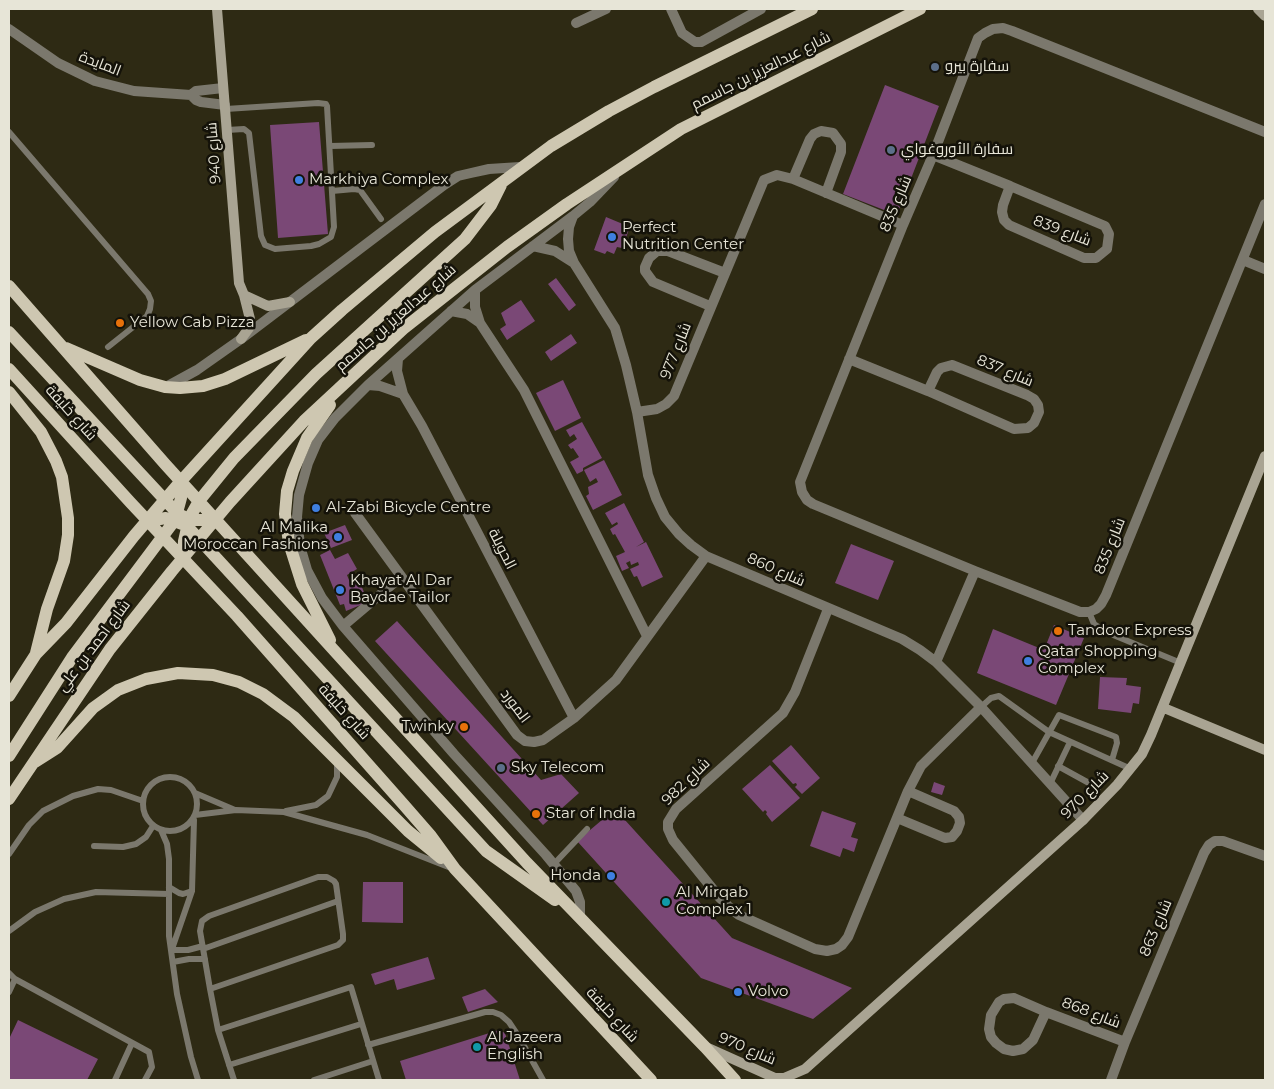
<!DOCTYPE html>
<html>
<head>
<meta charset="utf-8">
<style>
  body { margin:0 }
  #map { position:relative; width:1274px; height:1089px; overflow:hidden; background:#2e2a14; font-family:Montserrat,sans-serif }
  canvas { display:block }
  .frame { position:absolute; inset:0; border:10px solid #e7e5d7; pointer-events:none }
</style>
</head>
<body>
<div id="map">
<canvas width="1274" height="1089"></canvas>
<div class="frame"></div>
</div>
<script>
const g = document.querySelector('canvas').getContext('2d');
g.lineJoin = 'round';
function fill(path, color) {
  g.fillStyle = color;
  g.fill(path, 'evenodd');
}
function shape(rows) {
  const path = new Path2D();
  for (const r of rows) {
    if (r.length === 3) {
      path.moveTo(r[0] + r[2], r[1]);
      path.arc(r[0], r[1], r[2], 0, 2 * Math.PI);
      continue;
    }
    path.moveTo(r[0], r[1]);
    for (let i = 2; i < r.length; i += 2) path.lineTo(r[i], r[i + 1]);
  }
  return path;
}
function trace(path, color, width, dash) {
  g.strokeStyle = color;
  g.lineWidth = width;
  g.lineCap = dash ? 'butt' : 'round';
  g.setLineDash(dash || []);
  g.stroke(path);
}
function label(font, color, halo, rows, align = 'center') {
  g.font = font + ' Montserrat,Cairo,sans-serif';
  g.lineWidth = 5;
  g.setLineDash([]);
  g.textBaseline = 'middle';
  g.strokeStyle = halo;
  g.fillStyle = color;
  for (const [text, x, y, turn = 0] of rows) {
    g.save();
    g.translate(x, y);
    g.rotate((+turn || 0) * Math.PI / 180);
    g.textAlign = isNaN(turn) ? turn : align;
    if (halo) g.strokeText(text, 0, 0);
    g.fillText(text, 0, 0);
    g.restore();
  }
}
const building = shape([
  [885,85,939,106,897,215,843,194],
  [319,122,328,234,278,238,270,125],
  [606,217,630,227,622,248,617,247,614,254,607,251,605,254,594,250],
  [556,278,576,305,569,311,548,284],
  [521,300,535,321,507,340,500,329,506,325,501,313],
  [571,334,577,343,551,361,545,352],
  [563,380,581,418,555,431,536,393],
  [582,422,602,458,583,468,583,471,577,474,570,462,579,457,573,448,571,449,568,445,577,439,574,434,570,437,566,430],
  [604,460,622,495,593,510,586,496,589,494,588,487,598,482,596,478,590,482,584,470],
  [624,503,644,542,636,547,646,542,663,577,642,587,637,576,634,577,630,569,639,565,638,562,631,565,630,561,626,563,629,568,622,571,616,556,625,552,615,534,613,535,610,529,618,524,617,522,612,525,605,513],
  [345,525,352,540,331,548,324,533],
  [851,544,894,561,878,600,835,583],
  [330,550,335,559,348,553,357,569,347,575,351,585,359,580,368,602,346,611,344,604,340,605,320,555],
  [397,621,541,780,561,774,579,793,543,825,375,641],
  [1054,625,1084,638,1056,705,977,673,993,629,1044,650],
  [1100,677,1127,678,1126,685,1141,687,1139,704,1133,703,1131,713,1098,709],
  [791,745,820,778,802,794,795,787,797,785,796,783,793,784,772,761],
  [770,765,800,798,772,822,766,814,767,812,765,810,763,812,742,789],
  [934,782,945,786,942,795,931,792],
  [615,809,732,938,852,988,813,1019,701,978,577,841],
  [822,811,856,823,851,837,858,839,854,852,843,848,840,857,810,846],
  [363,882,403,882,403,923,362,922],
  [428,957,435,979,397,990,394,979,375,985,371,974],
  [485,989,498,1002,468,1012,462,997],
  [18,1020,98,1059,87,1080,9,1080,9,1039],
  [499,1030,505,1033,520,1080,406,1080,400,1061]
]);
const lane = shape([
  [226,109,318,103,326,104,327,106,334,227,331,237,319,244,311,246,275,249,265,245,261,236,249,133,244,129,227,130],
  [9,132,148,294,151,301,150,309,147,316,108,347],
  [330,146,372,145],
  [332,191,354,189,360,190,381,219],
  [1089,612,1094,624,1106,632,1181,663],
  [981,707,991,698,999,696,1049,732,1131,769],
  [1032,763,1059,715,1116,737,1117,743,1112,760],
  [1058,766,1098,788],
  [170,804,27],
  [1050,784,1070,742],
  [195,793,235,810],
  [286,811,316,805,328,796,337,777,337,762],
  [195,815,236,810,284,812,367,835,451,868],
  [161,830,167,844,169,859,169,936,177,994,191,1057,198,1080],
  [94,846,123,847,136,844,146,837,153,826],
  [9,854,29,825,43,811,73,796,98,789,111,790,143,801],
  [553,865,587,829],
  [169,887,179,893,183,894,192,891],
  [9,931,35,912,64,899,96,892,169,894],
  [172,949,192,891,194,820],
  [203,949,338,901],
  [172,950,188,950,203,946],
  [173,962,189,959,205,959],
  [9,973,15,979,149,1052,152,1067,145,1080],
  [210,989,338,945,343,940,343,934,336,884,334,881,327,877,318,877,209,916,202,921,200,931,210,989,218,1030,234,1080],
  [9,992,15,979],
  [218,1030,351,987,379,1080],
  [368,1045,485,1012,493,1012,501,1015,509,1022,519,1037,543,1080],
  [229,1065,361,1024],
  [115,1080,132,1043],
  [314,1080,373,1061]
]);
const street = shape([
  [671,9,682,33,695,42,701,42,761,9],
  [576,23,606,9],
  [9,29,58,63,95,81,134,91,191,95,196,100,201,102,225,105],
  [191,95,196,91,223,88],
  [1265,132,1012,31,1003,28,993,29,985,33,978,38,933,155,903,225,804,472,800,482,802,492,807,500,813,504,975,571,1080,612,1089,612,1096,609,1101,604,1106,595,1265,204],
  [933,155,1010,186],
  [793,179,810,139,814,134,821,131,833,133,841,144,841,152,826,193],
  [1010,186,1105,226,1109,234,1107,249,1096,258,1084,258,1009,225,1004,220,1002,212,1003,205,1010,186],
  [573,216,569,227,568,239,569,251,574,263,615,328,626,365,637,412,648,475,656,498,665,517,679,534,691,545,706,556,902,639,920,650,936,662,981,707,1083,820],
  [533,246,555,251,574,263],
  [1243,260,1265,269],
  [475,290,475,307,480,323,524,390,647,636],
  [710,306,653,282,645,271,645,267,649,258,657,251,668,251,725,273],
  [451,311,467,314,480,323],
  [398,359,397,371,403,394,422,426,574,718],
  [849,359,928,391],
  [952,365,1027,395,1034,399,1038,405,1039,412,1034,423,1028,428,1014,429,928,391,937,372,941,368,952,365],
  [368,385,380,386,403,394],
  [166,387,197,370,241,339,444,185,458,176,471,173,489,169,520,167],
  [637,412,657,409,666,404,674,396,764,180,777,175,793,179,903,225],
  [355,513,517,735,525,741,534,742,543,740,574,718,616,680,706,556],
  [828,609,795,692,783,713,676,809,668,822,668,829,673,840,720,898,731,909,739,915,815,949,827,951,836,949,842,945,848,937,908,791,921,766,981,707],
  [343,626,401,577],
  [936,662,975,571],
  [897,818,945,838,952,837,957,831,960,823,959,817,954,811,908,791],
  [580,918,580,902,576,891,546,855,454,754,343,626,322,598,307,570,300,546,297,517,299,495,308,463,318,440,335,418,368,385,475,290,573,216,590,202,614,177],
  [1014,998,1046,1012,1033,1040,1023,1049,1013,1051,1004,1049,996,1043,991,1037,989,1029,991,1015,999,1002,1004,999,1014,998],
  [1046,1012,1125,1042],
  [1111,1080,1125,1042,1204,853,1209,845,1215,841,1223,841,1265,856]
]);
const secondary = shape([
  [217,9,239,283,244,295,250,319,249,328,241,339],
  [1258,9,1265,16],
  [244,295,268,306,290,302],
  [1164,708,1265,750],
  [706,1047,775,1078,784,1078,805,1069,1083,820,1117,785,1142,754,1151,735,1265,456]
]);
const primary = shape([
  [9,286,165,464,527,863,705,1047,735,1080],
  [9,332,178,514,189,519,196,520,216,520],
  [66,348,140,380,165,387,180,388,203,386,225,379,306,340],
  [9,369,130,502,237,616,404,805,431,836,455,869,651,1080],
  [9,392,41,432,56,461,62,477,68,518,68,535,64,561,47,609,36,653],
  [330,405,307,438,293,471,287,491,285,514,289,543,302,584,330,640],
  [148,521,166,518,187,526,486,851,555,900],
  [183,558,184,541,189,519,199,501,234,458,316,374,465,239,491,205,501,185],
  [9,696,36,654,66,623,134,536,181,481,311,338,342,310,435,232,551,146,609,111,654,87,812,9],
  [9,756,73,656,175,520,181,498,181,481],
  [35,762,57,748,93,708,118,690,146,679,178,673,213,675,239,682,263,694,294,717,408,831,441,858],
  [9,799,110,649,172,571,230,502,304,421,403,329,507,247,567,204,681,129,920,9]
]);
const markers = [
  [935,67,5,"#5c6f8a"],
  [891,150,5,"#5c6f8a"],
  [299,180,5,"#3f7fe0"],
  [612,237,5,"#3f7fe0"],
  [120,323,5,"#e8710a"],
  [316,508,5,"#3f7fe0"],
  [338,537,5,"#3f7fe0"],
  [340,590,5,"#3f7fe0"],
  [1058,631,5,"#e8710a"],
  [1028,661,5,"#3f7fe0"],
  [464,727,5,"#e8710a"],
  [501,768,5,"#5c6f8a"],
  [536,814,5,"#e8710a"],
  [611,876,5,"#3f7fe0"],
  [666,902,5,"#0f9aa8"],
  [738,992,5,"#3f7fe0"],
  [477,1047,5,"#0f9aa8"]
];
const streetNames = [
  ["المايدة",100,64,21],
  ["شارع عبدالعزيز بن جاسمم",761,71,-27],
  ["شارع 940",214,153,-94],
  ["شارع 835",896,204,-67],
  ["شارع 839",1062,231,21],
  ["شارع عبدالعزيز بن جاسمم",396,318,-41],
  ["شارع 977",676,351,-68],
  ["شارع 837",1005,371,23],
  ["شارع خليفة",71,413,48],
  ["شارع 835",1110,546,-68],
  ["الحويلة",502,549,63],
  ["شارع 860",776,570,24],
  ["شارع احمد بن علي",94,646,-53],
  ["المورد",515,706,53],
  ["شارع خليفة",344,712,48],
  ["شارع 982",686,782,-44],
  ["شارع 970",1085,795,-45],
  ["شارع 863",1156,928,-67],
  ["شارع 868",1091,1013,21],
  ["شارع خليفة",612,1015,47],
  ["شارع 970",747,1049,23]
];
const poiNames = [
  ["سفارة بيرو",945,67],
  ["سفارة الأوروغواي",901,150],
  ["Markhiya Complex",309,180],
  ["Perfect",622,228],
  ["Nutrition Center",622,245],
  ["Yellow Cab Pizza",130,323],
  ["Al-Zabi Bicycle Centre",326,508],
  ["Al Malika",328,528,"right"],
  ["Moroccan Fashions",328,545,"right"],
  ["Khayat Al Dar",350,581],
  ["Baydae Tailor",350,598],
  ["Tandoor Express",1068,631],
  ["Qatar Shopping",1038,652],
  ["Complex",1038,669],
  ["Twinky",454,727,"right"],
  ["Sky Telecom",511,768],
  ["Star of India",546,814],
  ["Honda",601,876,"right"],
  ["Al Mirqab",676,893],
  ["Complex 1",676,910],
  ["Volvo",748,992],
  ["Al Jazeera",487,1038],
  ["English",487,1055]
];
fill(building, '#7a4876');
trace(lane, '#7b786d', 6);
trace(street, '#7b786d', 10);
trace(secondary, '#a9a493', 10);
trace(primary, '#cec7b1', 12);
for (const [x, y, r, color] of markers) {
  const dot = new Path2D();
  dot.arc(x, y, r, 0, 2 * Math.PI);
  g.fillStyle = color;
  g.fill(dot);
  trace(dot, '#141209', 2);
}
label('15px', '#e7e5d7', '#141209', streetNames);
label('15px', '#e7e5d7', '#141209', poiNames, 'left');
</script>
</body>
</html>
